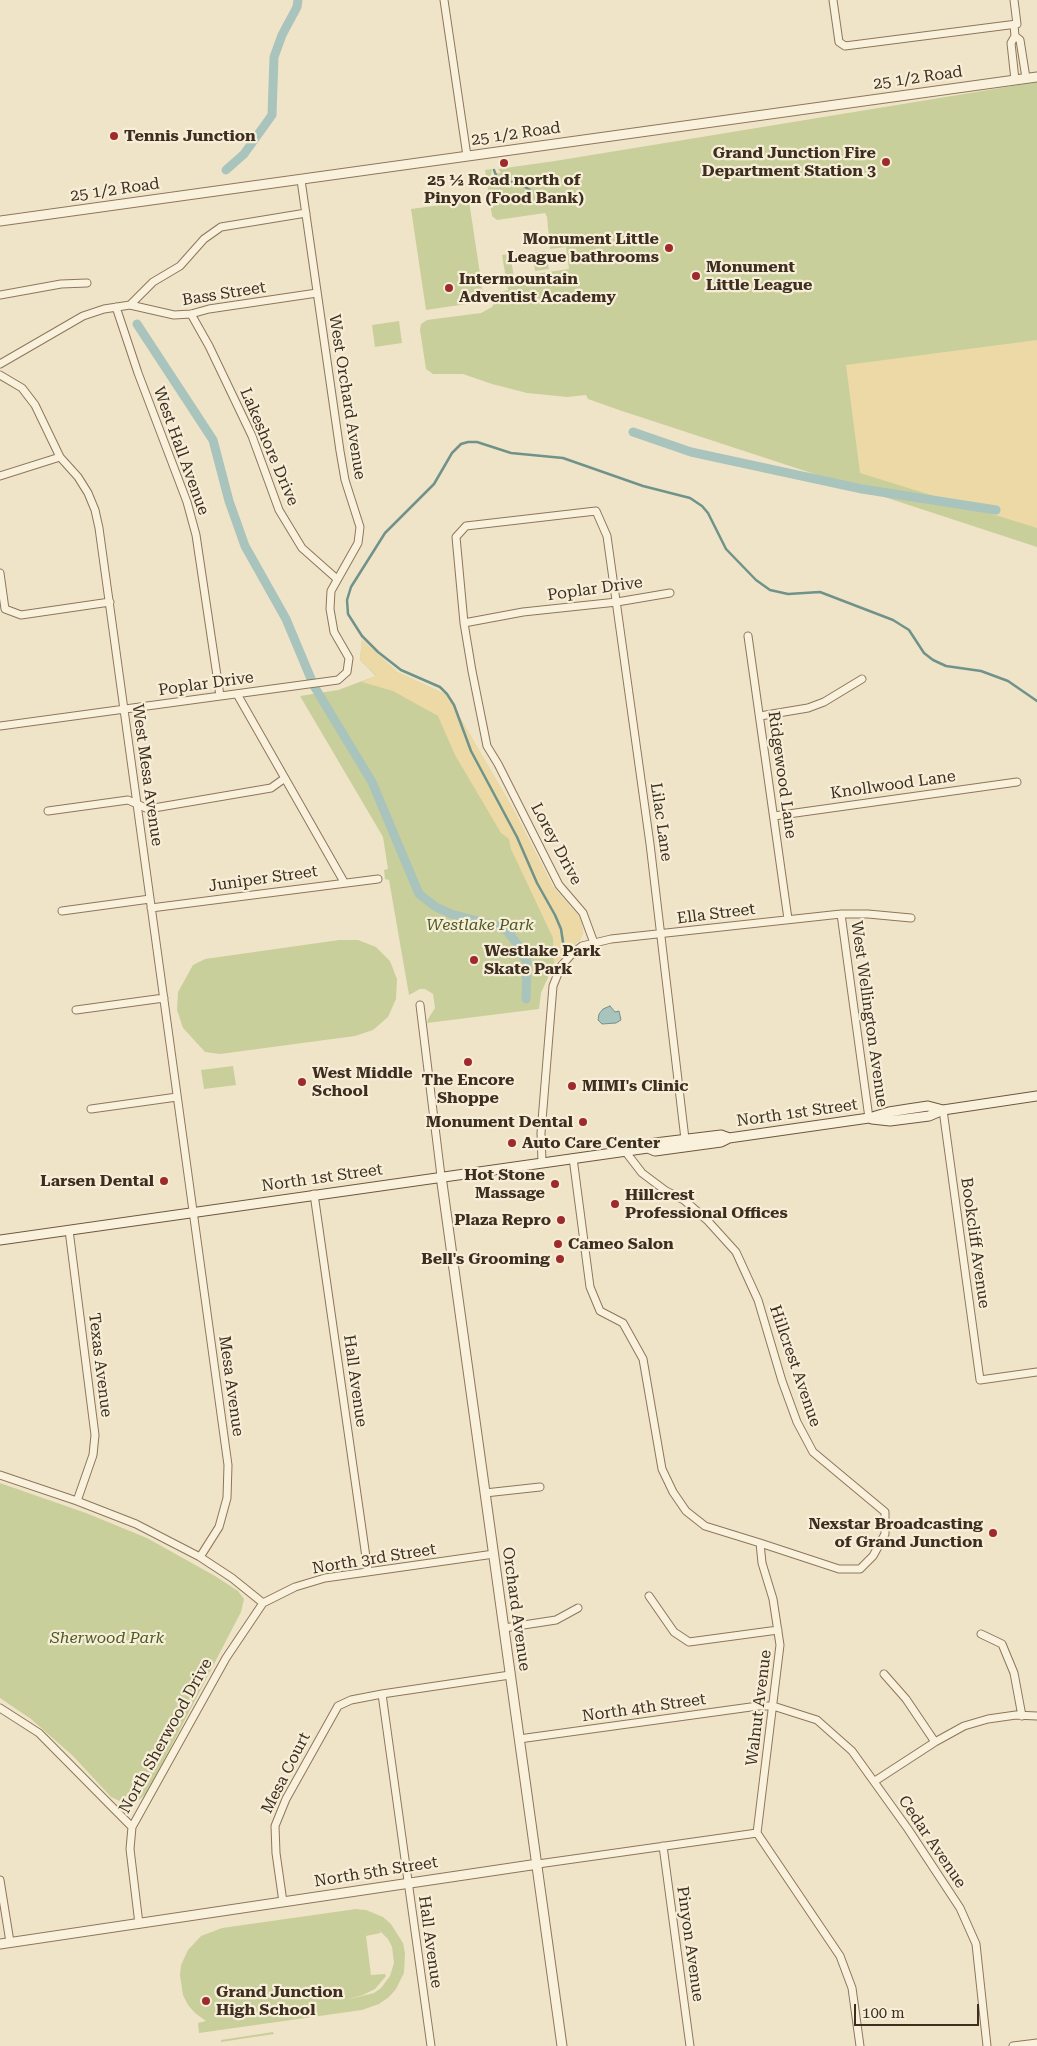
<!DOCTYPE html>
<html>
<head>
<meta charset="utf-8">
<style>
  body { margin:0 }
  #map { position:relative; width:1037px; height:2046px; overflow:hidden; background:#f0e4c8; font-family:"Roboto Serif",serif }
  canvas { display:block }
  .scale { position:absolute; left:854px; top:2004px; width:125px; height:22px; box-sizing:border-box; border:2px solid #3d2e20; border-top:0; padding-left:6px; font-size:15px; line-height:18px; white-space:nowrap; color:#3d2e20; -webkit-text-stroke:4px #f7eed8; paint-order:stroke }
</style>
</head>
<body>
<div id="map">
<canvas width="1037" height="2046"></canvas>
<div class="scale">100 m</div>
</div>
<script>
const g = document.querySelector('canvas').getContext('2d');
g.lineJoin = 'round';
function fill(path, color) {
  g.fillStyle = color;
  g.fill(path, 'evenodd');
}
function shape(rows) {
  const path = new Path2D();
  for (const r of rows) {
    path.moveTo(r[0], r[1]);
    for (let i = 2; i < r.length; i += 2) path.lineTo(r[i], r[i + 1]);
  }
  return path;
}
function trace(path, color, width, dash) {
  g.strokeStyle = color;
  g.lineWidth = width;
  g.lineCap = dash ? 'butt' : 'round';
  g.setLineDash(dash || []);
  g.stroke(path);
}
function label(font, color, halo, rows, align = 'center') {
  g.font = font + ' "Roboto Serif",serif';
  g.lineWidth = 4.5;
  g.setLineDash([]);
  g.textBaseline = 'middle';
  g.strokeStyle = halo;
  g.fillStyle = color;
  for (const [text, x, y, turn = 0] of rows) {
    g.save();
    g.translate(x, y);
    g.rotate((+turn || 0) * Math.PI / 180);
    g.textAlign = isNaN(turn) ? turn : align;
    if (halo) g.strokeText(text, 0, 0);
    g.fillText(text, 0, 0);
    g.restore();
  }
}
const green = shape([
  [1037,82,1037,547,619,410,588,399,586,395,567,397,527,393,492,384,463,374,433,374,426,369,420,330,421,324,427,320,481,313,492,307,496,300,497,293,508,290,502,255,510,254,514,277,569,269,566,247,550,249,547,217,545,213,497,220,492,216,485,170,492,169,491,175,494,178,522,186,530,191,525,185,498,177,496,173,501,173,498,169,555,161],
  [469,201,484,300,480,302,426,310,411,209],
  [546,251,549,269,535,271,532,253],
  [399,321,402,343,375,347,372,325],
  [362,640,397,672,447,695,513,809,553,887,581,919,583,933,580,940,554,964,541,993,539,1009,427,1023,428,1019,435,1008,433,994,425,989,420,989,409,995,389,880,385,879,384,870,388,869,383,837,300,696,338,690,376,676,360,660],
  [339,940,358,940,376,947,390,961,397,979,396,999,388,1017,373,1030,355,1036,220,1054,205,1052,183,1028,177,1010,178,992,193,965,205,959],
  [233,1066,236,1085,204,1089,201,1070],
  [0,1483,86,1513,147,1538,215,1576,238,1591,244,1599,241,1612,147,1793,138,1801,122,1802,111,1797,73,1756,31,1719,0,1698],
  [356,1909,366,1910,383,1917,391,1924,403,1943,405,1953,404,1973,396,1989,389,1997,379,2004,362,2010,199,2033,198,2023,206,2021,195,2013,188,2005,183,1995,180,1975,181,1965,188,1950,201,1936,222,1928],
  [378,1929,388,1939,392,1947,394,1963,390,1976,381,1988,374,1993,345,2000,363,1995,375,1989,386,1976,385,1974,371,1975,366,1936,381,1933],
  [273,2032,274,2034,221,2042,221,2040]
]);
const sand = shape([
  [1037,340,1037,528,860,473,846,365],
  [362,640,397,672,447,695,513,809,553,887,581,919,583,933,580,940,554,964,553,938,511,849,509,839,501,833,455,755,438,716,393,691,362,682,376,675,360,660]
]);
const water = shape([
  [610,1006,615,1012,619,1011,621,1020,616,1023,602,1024,598,1020,599,1014,603,1009,610,1006]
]);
const stream = shape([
  [494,170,497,178,522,185,530,190],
  [563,942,561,929,555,915,537,883,517,837,471,751,454,705,447,694,440,687,401,670,378,652,362,636,348,614,347,600,351,587,385,533,434,484,452,453,461,444,468,442,477,442,511,453,563,458,643,486,690,498,702,506,708,513,726,549,756,580,770,590,788,594,820,592,893,620,909,630,924,653,933,660,946,666,981,671,1008,681,1037,701]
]);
const canal = shape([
  [226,170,244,154,272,115,274,57,282,35,297,7,298,0],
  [137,324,213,440,229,501,245,546,286,619,314,686,372,782,419,894,436,907,451,914,497,926,507,931,519,946,527,963,526,999],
  [633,432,691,452,862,489,996,510]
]);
const minor = shape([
  [444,0,467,156],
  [833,0,839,42,845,46,1017,24,1014,0],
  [1014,25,1015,36,1011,43,1015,80],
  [1015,36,1020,40,1026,78],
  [0,295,61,284,87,283],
  [130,305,153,282,180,266,204,239,221,227,306,213],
  [116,307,138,373,187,502,196,535,220,696],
  [191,314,209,346,252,436,279,510,302,548,337,579],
  [0,364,83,316,104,309,130,305,174,315,191,314,209,309,317,293],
  [0,375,22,388,35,405,60,457,78,477,88,493,95,510,99,528,228,1465,227,1498,219,1527,200,1557],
  [0,476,60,457],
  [0,573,5,609,21,615,110,602],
  [464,623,523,612,617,602,670,593],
  [748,636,788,919],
  [237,694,344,882],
  [760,716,808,708,824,702,862,679],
  [0,726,338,680,347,672,349,658,334,632,330,609,331,591,358,543,360,527,345,480,340,451,301,180],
  [48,811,128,800,148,809,271,788,285,778],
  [774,816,1017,782],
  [151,908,378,879],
  [62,911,150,899],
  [841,914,869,1118],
  [594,943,583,913,559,885,498,764,487,746,472,671,464,623,456,537,466,526,596,511,607,536,650,844,685,1139],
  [420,1005,441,1176],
  [76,1010,164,998],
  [91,1109,177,1097],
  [943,1110,980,1380,1037,1372],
  [625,1151,642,1173,666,1191,684,1200,707,1220,736,1252,758,1300,782,1381,797,1422,813,1452,885,1512,885,1534,873,1556,860,1569,839,1569,760,1543],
  [573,1158,590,1287,600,1311,623,1323,643,1359,662,1469,673,1492,686,1511,705,1526,760,1543,762,1563,773,1599,780,1645,757,1833,840,1956,852,1988,860,2046],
  [542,1162,541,1133,553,986,561,966,571,955,582,946,611,939,841,914,868,914,911,918],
  [314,1194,368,1571],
  [69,1230,95,1435,93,1455,77,1501],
  [0,1475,77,1501,136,1524,200,1557,232,1578,263,1603],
  [485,1493,540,1487],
  [649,1596,674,1632,689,1642,778,1630],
  [263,1603,295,1587,325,1578,494,1554],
  [504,1628,556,1620,578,1608],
  [981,1634,1002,1644,1014,1673,1022,1716],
  [884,1674,906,1699,935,1742],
  [382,1694,431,2046],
  [0,1708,39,1733,132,1827],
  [519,1739,758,1706,773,1706,817,1720,852,1751,908,1829,960,1908,976,1944,987,2046],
  [875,1781,935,1742,964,1726,988,1719,1016,1715,1037,1716],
  [663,1846,690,2046],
  [538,1864,757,1833],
  [0,1880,10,1942],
  [283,1902,276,1853,275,1826,286,1799,338,1706,351,1700,382,1694,510,1675],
  [139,1924,130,1849,132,1827,226,1658,263,1603],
  [1013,2046,1037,2043]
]);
const tertiary = shape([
  [0,221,1037,77],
  [441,1176,562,2046],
  [0,1944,538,1864]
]);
const secondary = shape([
  [872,1119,890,1121,929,1116,943,1110,1037,1096],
  [648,1148,655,1151,721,1142,729,1138,869,1118,889,1112,908,1109,928,1106,943,1110],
  [0,1240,648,1148,655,1143,721,1135,729,1138]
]);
const markers = [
  [114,136,5,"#9e2a2b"],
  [886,162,5,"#9e2a2b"],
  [504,163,5,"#9e2a2b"],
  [669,248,5,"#9e2a2b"],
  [696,276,5,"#9e2a2b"],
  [449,288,5,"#9e2a2b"],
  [474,960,5,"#9e2a2b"],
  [468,1062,5,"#9e2a2b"],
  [302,1082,5,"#9e2a2b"],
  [572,1086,5,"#9e2a2b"],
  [583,1122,5,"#9e2a2b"],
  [512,1143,5,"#9e2a2b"],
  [164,1181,5,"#9e2a2b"],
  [555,1184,5,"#9e2a2b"],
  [615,1204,5,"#9e2a2b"],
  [561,1220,5,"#9e2a2b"],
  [558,1244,5,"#9e2a2b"],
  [560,1259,5,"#9e2a2b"],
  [993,1533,5,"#9e2a2b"],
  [206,2001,5,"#9e2a2b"]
];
const streetNames = [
  ["25 1/2 Road",918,78,-8],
  ["25 1/2 Road",516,134,-8],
  ["25 1/2 Road",115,190,-8],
  ["Bass Street",224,294,-9],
  ["West Orchard Avenue",347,397,81],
  ["Lakeshore Drive",269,447,67],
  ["West Hall Avenue",181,451,70],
  ["Poplar Drive",595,589,-8],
  ["Poplar Drive",206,684,-8],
  ["West Mesa Avenue",147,775,82],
  ["Ridgewood Lane",782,775,82],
  ["Knollwood Lane",893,785,-8],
  ["Lilac Lane",661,822,82],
  ["Lorey Drive",556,844,62],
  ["Juniper Street",263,879,-8],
  ["Ella Street",716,914,-7],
  ["West Wellington Avenue",869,1014,82],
  ["North 1st Street",797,1113,-8],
  ["North 1st Street",322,1178,-8],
  ["Bookcliff Avenue",975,1243,82],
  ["Texas Avenue",100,1365,83],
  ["Hillcrest Avenue",795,1366,71],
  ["Hall Avenue",355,1381,82],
  ["Mesa Avenue",231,1386,82],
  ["North 3rd Street",374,1559,-9],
  ["Orchard Avenue",516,1609,82],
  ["North 4th Street",644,1708,-8],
  ["Walnut Avenue",759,1708,-83],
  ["North Sherwood Drive",166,1736,-61],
  ["Mesa Court",286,1773,-63],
  ["Cedar Avenue",932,1842,56],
  ["North 5th Street",376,1872,-9],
  ["Hall Avenue",430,1942,82],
  ["Pinyon Avenue",690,1944,82]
];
const poiNames = [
  ["Tennis Junction",124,136],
  ["Grand Junction Fire",876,153,"right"],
  ["Department Station 3",876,171,"right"],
  ["25 ½ Road north of",504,180,"center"],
  ["Pinyon (Food Bank)",504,198,"center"],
  ["Monument Little",659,239,"right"],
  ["League bathrooms",659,257,"right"],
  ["Monument",706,267],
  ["Little League",706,285],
  ["Intermountain",459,279],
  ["Adventist Academy",459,297],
  ["Westlake Park",484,951],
  ["Skate Park",484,969],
  ["West Middle",312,1073],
  ["School",312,1091],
  ["The Encore",468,1080,"center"],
  ["Shoppe",468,1098,"center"],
  ["MIMI's Clinic",582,1086],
  ["Monument Dental",573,1122,"right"],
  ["Auto Care Center",522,1143],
  ["Hot Stone",545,1175,"right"],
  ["Massage",545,1193,"right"],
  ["Larsen Dental",154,1181,"right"],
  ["Hillcrest",625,1195],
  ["Professional Offices",625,1213],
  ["Plaza Repro",551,1220,"right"],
  ["Cameo Salon",568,1244],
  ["Bell's Grooming",550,1259,"right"],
  ["Nexstar Broadcasting",983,1524,"right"],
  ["of Grand Junction",983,1542,"right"],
  ["Grand Junction",216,1992],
  ["High School",216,2010]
];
const parkNames = [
  ["Westlake Park",480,925],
  ["Sherwood Park",107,1638]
];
fill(green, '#c9cf9b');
fill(sand, '#ecd9a5');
fill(water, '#a9c4bc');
trace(water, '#6f938a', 1);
trace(stream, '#6f938a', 2.5);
trace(canal, '#a9c4bc', 9);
trace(minor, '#8d765c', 9);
trace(tertiary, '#8d765c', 11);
trace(secondary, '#6f573f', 11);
trace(minor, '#faf1dc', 7);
trace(tertiary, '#faf1dc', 9);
trace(secondary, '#faf1dc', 9);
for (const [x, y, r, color] of markers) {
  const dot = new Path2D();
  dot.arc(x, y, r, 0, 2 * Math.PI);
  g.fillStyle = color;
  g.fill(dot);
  trace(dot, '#f7eed8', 2);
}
label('16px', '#3d2e20', '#f7eed8', streetNames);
label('bold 16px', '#3d2e20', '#f7eed8', poiNames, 'left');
label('italic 16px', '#4d5a26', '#f7eed8', parkNames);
</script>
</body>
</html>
